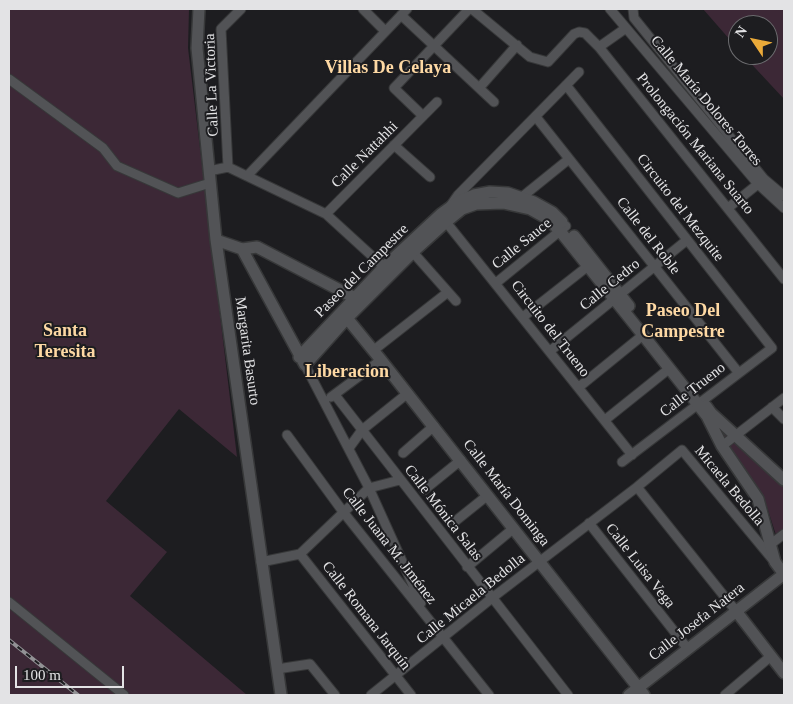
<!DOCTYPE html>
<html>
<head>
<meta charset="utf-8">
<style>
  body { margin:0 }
  #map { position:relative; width:793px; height:704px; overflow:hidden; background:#1d1d20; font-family:"Times New Roman",serif }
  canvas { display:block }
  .frame { position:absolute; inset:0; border:10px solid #e3e3e5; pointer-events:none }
  .north { position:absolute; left:728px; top:15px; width:50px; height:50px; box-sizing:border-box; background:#1d1d20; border:1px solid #6c6c6f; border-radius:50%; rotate:304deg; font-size:14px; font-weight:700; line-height:20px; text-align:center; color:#e3e3e5 }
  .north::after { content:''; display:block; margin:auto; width:18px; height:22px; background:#ebaa39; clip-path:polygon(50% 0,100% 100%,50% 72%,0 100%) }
  .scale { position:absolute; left:15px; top:666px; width:109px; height:22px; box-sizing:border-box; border:2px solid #e3e3e5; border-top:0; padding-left:6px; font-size:15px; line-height:18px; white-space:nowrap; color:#e3e3e5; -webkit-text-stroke:4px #1d1d20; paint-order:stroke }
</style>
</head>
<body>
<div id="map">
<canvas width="793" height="704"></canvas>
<div class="frame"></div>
<div class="north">N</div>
<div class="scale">100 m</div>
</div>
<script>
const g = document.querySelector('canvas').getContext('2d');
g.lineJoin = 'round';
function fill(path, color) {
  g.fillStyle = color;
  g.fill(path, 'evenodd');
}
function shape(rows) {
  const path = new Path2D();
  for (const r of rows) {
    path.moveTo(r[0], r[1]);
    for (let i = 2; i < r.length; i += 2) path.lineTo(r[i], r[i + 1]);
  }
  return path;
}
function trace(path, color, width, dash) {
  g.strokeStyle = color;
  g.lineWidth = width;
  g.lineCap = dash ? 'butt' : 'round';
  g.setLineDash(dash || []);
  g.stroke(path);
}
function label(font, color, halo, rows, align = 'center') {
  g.font = font + ' "Times New Roman",serif';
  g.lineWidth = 4;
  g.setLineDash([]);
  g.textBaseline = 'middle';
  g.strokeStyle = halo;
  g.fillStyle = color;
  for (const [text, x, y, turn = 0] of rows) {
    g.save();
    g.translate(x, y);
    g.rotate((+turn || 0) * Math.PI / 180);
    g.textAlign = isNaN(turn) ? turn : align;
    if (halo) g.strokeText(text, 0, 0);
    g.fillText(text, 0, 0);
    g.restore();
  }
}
const green = shape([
  [9,9,189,9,188,48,237,457,179,409,106,501,167,552,130,596,247,695,9,695],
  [703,9,784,9,784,99,743,55,768,55,768,25,738,25,738,49],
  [713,418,784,487,784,529,776,535,765,501,727,452]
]);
const minor = shape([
  [363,9,385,31],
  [472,9,530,57,548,62,574,34,579,32,585,33,599,47,784,279],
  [610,9,758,184,784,208],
  [633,9,634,18,764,179,784,196],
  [401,15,494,102],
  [599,47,626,28],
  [9,79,103,148,117,166,178,193,210,183],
  [566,85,772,348,622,462],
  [480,87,517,45],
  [423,116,394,88,469,9],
  [536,117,738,372],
  [394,145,430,177],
  [228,167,221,29,241,9],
  [209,171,228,167,326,214,384,267],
  [247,176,407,9],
  [517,201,569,159],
  [451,205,458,195,579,72],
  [728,208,758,184],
  [326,214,437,102],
  [446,222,632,455],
  [410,249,456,301],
  [496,283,566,226],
  [523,317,588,266],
  [374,350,448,292],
  [550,351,687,240],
  [305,365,369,488,421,603],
  [579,387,643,335],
  [335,395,568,695],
  [331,397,381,360],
  [772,407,784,419],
  [605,420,670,368],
  [287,435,344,513,489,695],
  [722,446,784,398],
  [349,448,362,430,408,393],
  [403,453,434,426],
  [637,487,736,611],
  [424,490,461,460],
  [453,523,488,495],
  [589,523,688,649],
  [771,544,784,534],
  [300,554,411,695],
  [261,562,300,554,369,488,400,480],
  [467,567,514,528],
  [9,602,124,695],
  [277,669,310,664,335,695],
  [371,695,492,598,637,487,682,450,773,560],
  [725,695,771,656]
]);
const tertiary = shape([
  [199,9,197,48,216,240,281,695],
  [574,236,629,306],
  [216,240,242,249,305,365,347,318,413,252,446,222,462,209,476,204,503,203,530,209,548,219,560,231,643,335,707,416,722,446,758,499,775,562,784,574],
  [242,249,257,247,355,298],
  [342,312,381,360,644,695],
  [299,357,384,267,441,214,459,201,474,195,490,192,508,193,534,202,552,212,562,222],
  [706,406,711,413,784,480],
  [736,611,784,673],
  [629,695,784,574]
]);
const rail = shape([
  [9,640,78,695]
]);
const streetNames = [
  ["Calle La Victoria",212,85,-92],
  ["Calle María Dolores Torres",706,101,50],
  ["Prolongación Mariana Suarto",695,144,51],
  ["Calle Nattahhi",365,155,-45],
  ["Circuito del Mezquite",680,208,52],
  ["Calle del Roble",648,236,52],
  ["Calle Sauce",522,244,-39],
  ["Paseo del Campestre",362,271,-45],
  ["Calle Cedro",610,285,-39],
  ["Circuito del Trueno",550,329,52],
  ["Margarita Basurto",247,351,82],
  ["Calle Trueno",693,390,-38],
  ["Micaela Bedolla",729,486,50],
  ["Calle María Dominga",506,493,52],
  ["Calle Mónica Salas",443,513,52],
  ["Calle Juana M. Jiménez",389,546,52],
  ["Calle Luisa Vega",640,566,52],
  ["Calle Micaela Bedolla",471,599,-39],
  ["Calle Romana Jarquín",366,616,52],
  ["Calle Josefa Natera",697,622,-38]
];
const quarterNames = [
  ["Villas De Celaya",388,68],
  ["Paseo Del",683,311],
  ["Campestre",683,332],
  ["Santa",65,331],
  ["Teresita",65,352],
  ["Liberacion",347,372]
];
fill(green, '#3c2836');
trace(minor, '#373839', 11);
trace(tertiary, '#373839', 14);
trace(minor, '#525356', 9);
trace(tertiary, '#525356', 11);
trace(rail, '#929295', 4);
trace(rail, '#1d1d20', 2, [5.5]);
label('15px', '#e3e3e5', '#1d1d20', streetNames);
label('bold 18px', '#fed9a4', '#1d1d20', quarterNames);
</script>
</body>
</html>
